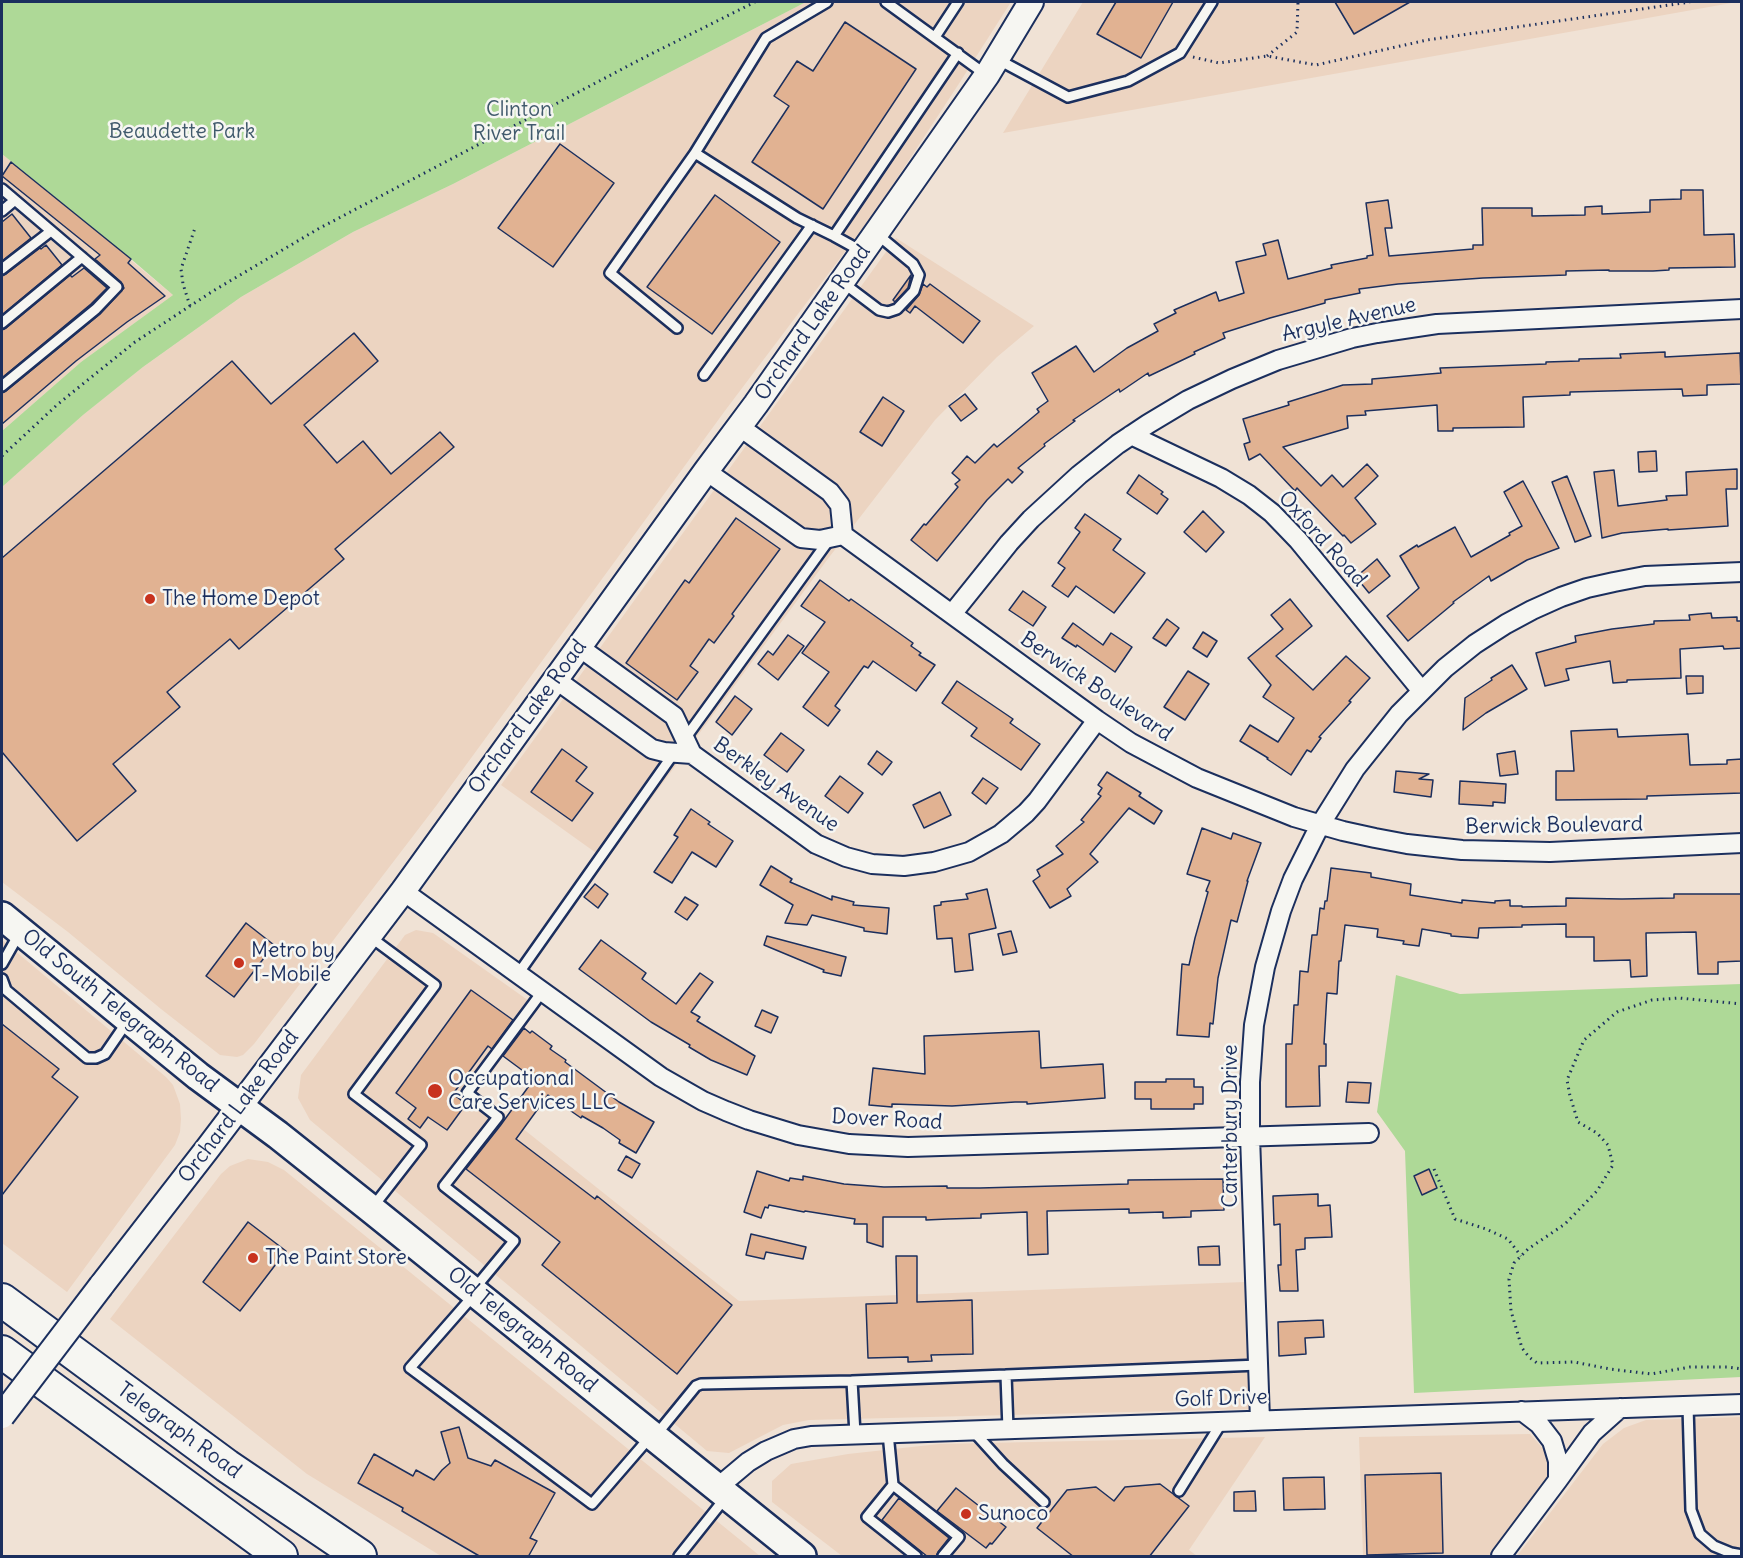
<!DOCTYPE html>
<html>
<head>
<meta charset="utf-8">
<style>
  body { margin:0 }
  #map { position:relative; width:1743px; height:1558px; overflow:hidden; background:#f0e2d5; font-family:Delius,sans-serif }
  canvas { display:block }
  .frame { position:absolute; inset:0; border:3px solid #1b2f5e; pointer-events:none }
</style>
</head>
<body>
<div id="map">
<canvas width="1743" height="1558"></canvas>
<div class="frame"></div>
</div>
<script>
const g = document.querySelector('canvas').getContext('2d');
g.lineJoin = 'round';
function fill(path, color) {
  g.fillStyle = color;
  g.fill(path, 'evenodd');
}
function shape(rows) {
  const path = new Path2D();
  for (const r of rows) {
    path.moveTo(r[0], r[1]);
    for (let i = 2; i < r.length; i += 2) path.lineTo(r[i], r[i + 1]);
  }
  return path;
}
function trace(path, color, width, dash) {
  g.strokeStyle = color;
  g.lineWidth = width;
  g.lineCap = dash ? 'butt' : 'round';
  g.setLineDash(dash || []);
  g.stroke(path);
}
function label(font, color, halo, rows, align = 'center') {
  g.font = font + ' Delius,sans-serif';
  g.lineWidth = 5;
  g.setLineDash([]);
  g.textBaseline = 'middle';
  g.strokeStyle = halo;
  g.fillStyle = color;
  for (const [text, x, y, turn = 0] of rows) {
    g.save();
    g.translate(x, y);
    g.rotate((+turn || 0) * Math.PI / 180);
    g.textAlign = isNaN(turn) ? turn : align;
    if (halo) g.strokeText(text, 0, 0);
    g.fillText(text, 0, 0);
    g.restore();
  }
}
const built = shape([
  [806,2,1011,2,960,82,875,212,727,408,436,806,254,1044,243,1055,237,1057,220,1055,161,1009,68,932,2,882,2,487,83,415,143,367,241,297,353,232,453,184],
  [1083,2,1737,2,1003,133],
  [2,154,173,295,81,362,2,431],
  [896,238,1034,326,997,357,935,420,827,560,606,860,501,785],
  [416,930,433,933,539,1008,477,1092,739,1301,1245,1282,1249,1409,809,1420,783,1425,729,1453,707,1451,310,1120,298,1098,301,1075,405,935],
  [2,940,166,1077,173,1085,180,1104,181,1119,180,1132,175,1145,67,1292,2,1243],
  [248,1159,268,1162,284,1170,760,1556,441,1556,307,1474,110,1319,221,1174,230,1166],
  [1741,1417,1741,1556,1517,1556,1603,1444,1624,1428,1646,1420],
  [1530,1434,1547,1453,1551,1477,1490,1556,1363,1556,1359,1437],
  [1265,1437,1189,1550,1197,1556,842,1556,772,1502,772,1481,791,1464,848,1454,939,1444]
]);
const green = shape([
  [2,2,806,2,453,184,353,232,241,297,143,367,83,415,2,487,2,431,81,362,173,295,131,259,2,154],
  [1396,975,1460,994,1741,984,1741,1377,1414,1393,1405,1151,1377,1112]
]);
const building = shape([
  [1116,2,1173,2,1141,58,1097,34,1116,2],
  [1335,2,1410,2,1354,34,1335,2],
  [845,22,916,69,823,209,752,162,789,106,774,96,797,61,813,71,845,22],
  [560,144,614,183,553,267,498,228,560,144],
  [11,162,131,259,128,263,165,296,127,322,76,361,2,424,2,393,6,391,100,314,124,288,121,282,95,259,100,255,2,176,11,162],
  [1681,190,1703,190,1704,235,1734,234,1735,267,1669,268,1669,270,1653,271,1609,271,1609,270,1566,271,1566,275,1483,278,1398,284,1359,289,1360,293,1325,300,1325,303,1270,318,1223,333,1225,338,1194,352,1195,354,1149,376,1148,373,1120,392,1119,389,1073,420,1075,421,1044,444,1045,446,1018,468,1023,472,1012,483,1008,479,987,500,937,561,911,540,924,524,926,525,958,487,955,484,960,480,952,473,967,456,975,463,994,444,997,447,1039,412,1037,409,1048,401,1032,373,1076,346,1094,372,1127,348,1158,331,1154,324,1176,313,1174,310,1216,292,1219,301,1244,293,1236,262,1266,255,1263,244,1278,240,1288,279,1332,268,1331,265,1367,258,1367,256,1373,255,1366,203,1388,200,1392,228,1385,228,1389,256,1473,249,1473,245,1483,245,1482,208,1532,208,1532,216,1585,215,1585,207,1602,206,1602,214,1650,212,1650,200,1681,199,1681,190],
  [715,195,780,242,712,334,647,287,715,195],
  [12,214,31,238,2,261,2,222,12,214],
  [46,245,62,265,2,315,2,276,6,274,40,248,41,249,46,245],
  [84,268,107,288,91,304,2,378,2,330,6,328,70,275,72,277,84,268],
  [911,275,908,288,895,302,893,300,911,275],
  [923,284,927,287,930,284,980,321,963,343,915,306,910,313,906,310,919,295,923,284],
  [354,333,378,361,304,425,337,463,363,441,391,474,440,432,454,447,335,549,344,559,239,649,230,639,167,692,180,707,113,764,136,791,77,841,2,752,2,558,232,361,271,404,354,333],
  [1665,352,1665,357,1740,353,1741,384,1707,385,1707,395,1683,396,1682,389,1570,392,1570,395,1523,397,1524,427,1453,428,1453,431,1438,431,1437,405,1365,411,1366,415,1347,416,1348,428,1283,447,1321,486,1332,475,1343,487,1367,464,1378,476,1355,498,1376,524,1351,543,1344,535,1343,536,1297,488,1295,491,1260,454,1249,460,1244,444,1250,442,1243,419,1289,405,1288,402,1343,385,1372,384,1372,379,1441,373,1440,368,1546,364,1546,362,1579,361,1579,359,1621,358,1620,354,1665,352],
  [965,394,977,409,961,421,949,406,965,394],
  [883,397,904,411,882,446,860,432,883,397],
  [1656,451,1657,471,1639,472,1638,452,1656,451],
  [1737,469,1737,489,1726,489,1728,526,1668,530,1668,529,1622,533,1602,538,1594,472,1614,470,1618,506,1667,500,1666,496,1687,495,1686,472,1737,469],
  [1139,475,1163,492,1161,494,1168,499,1157,514,1127,493,1139,475],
  [1567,476,1591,536,1575,542,1552,482,1567,476],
  [1523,481,1559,548,1527,560,1491,581,1489,576,1453,602,1454,603,1408,641,1387,616,1419,588,1400,556,1417,545,1418,547,1455,527,1471,557,1510,535,1509,533,1522,526,1504,492,1523,481],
  [1203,511,1224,532,1206,552,1184,532,1203,511],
  [1085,514,1121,539,1113,550,1145,573,1114,613,1076,586,1068,597,1052,586,1065,568,1058,563,1080,532,1075,528,1085,514],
  [736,518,780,549,732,614,734,616,714,643,709,639,690,666,698,672,677,700,626,663,685,580,689,583,736,518],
  [1377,559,1390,576,1369,593,1356,577,1377,559],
  [820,580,849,601,851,599,913,643,911,646,921,653,919,655,935,665,916,691,873,661,868,668,864,666,835,706,840,710,828,726,803,707,829,672,802,653,825,622,801,606,820,580],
  [1023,591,1046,607,1033,626,1009,610,1023,591],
  [1290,599,1312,626,1276,656,1313,690,1346,656,1370,678,1349,701,1351,702,1319,737,1321,738,1311,752,1307,750,1291,775,1267,759,1268,758,1240,741,1250,725,1278,742,1294,718,1263,697,1271,685,1248,658,1283,629,1271,615,1290,599],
  [1711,613,1712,618,1737,617,1737,621,1742,621,1742,648,1724,649,1723,646,1680,649,1681,678,1627,680,1627,682,1613,683,1610,661,1566,669,1569,680,1545,686,1536,653,1576,642,1575,636,1612,629,1654,624,1654,621,1690,620,1689,615,1711,613],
  [1167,619,1179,628,1166,646,1153,638,1167,619],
  [1073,623,1103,645,1111,633,1132,647,1115,672,1077,645,1076,647,1062,638,1073,623],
  [1203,632,1217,641,1207,657,1193,648,1203,632],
  [788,635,804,646,778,680,758,664,768,651,773,655,788,635],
  [1512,665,1527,689,1486,713,1463,730,1465,698,1492,680,1491,678,1512,665],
  [1188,671,1209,684,1185,720,1164,707,1188,671],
  [1686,676,1703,676,1703,693,1687,694,1686,676],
  [957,681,1013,719,1010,723,1040,744,1021,770,971,736,977,728,942,703,957,681],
  [735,696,752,709,732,735,716,722,735,696],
  [1617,729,1618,737,1688,734,1690,765,1727,764,1727,760,1742,759,1742,793,1647,796,1647,799,1556,800,1556,771,1574,771,1571,731,1617,729],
  [781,733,804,750,787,772,764,755,781,733],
  [562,749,587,767,576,781,593,793,572,821,531,792,562,749],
  [877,751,892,762,882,775,868,764,877,751],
  [1515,751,1518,774,1500,776,1497,754,1515,751],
  [1396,771,1429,774,1419,779,1433,780,1431,797,1394,792,1396,771],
  [1107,772,1141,793,1139,796,1162,811,1154,824,1129,808,1090,854,1098,862,1067,889,1071,896,1050,908,1033,881,1040,876,1037,870,1063,854,1056,846,1084,822,1081,820,1101,796,1098,794,1102,788,1098,785,1107,772],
  [840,776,863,793,848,813,825,796,840,776],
  [983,778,998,788,986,804,972,793,983,778],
  [1460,781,1506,784,1505,803,1493,802,1493,806,1459,804,1460,781],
  [940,792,951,815,924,828,913,805,940,792],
  [691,809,710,822,708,824,733,841,716,867,692,852,672,883,654,872,678,837,674,835,691,809],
  [1202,828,1231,839,1233,833,1261,843,1247,881,1248,881,1237,922,1231,920,1218,978,1213,1024,1210,1023,1209,1037,1177,1035,1182,964,1189,965,1195,938,1208,892,1206,891,1210,881,1187,874,1202,828],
  [771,866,792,879,790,882,832,900,832,896,854,902,853,905,889,908,887,934,864,931,864,928,812,915,807,925,785,923,793,905,760,885,771,866],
  [1331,868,1371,873,1371,877,1411,884,1410,895,1462,903,1462,900,1495,903,1495,901,1510,900,1510,906,1522,906,1522,907,1566,906,1566,898,1622,899,1674,898,1674,894,1742,894,1742,961,1718,962,1718,974,1698,974,1696,932,1646,933,1647,976,1631,977,1630,960,1594,961,1594,937,1566,937,1566,924,1522,925,1522,927,1479,928,1478,938,1451,936,1451,934,1422,929,1419,946,1403,944,1404,941,1377,937,1378,929,1345,925,1341,961,1339,961,1337,994,1327,993,1324,1044,1326,1044,1326,1066,1319,1066,1320,1106,1286,1107,1286,1044,1292,1044,1294,1005,1298,1005,1300,971,1308,972,1312,935,1317,935,1320,908,1324,909,1325,901,1327,901,1331,868],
  [595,884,608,894,598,908,584,897,595,884],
  [987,889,996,928,969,934,973,970,955,972,952,938,937,939,934,906,941,905,941,902,968,899,966,894,987,889],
  [685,897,698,905,687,920,675,912,685,897],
  [246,923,274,945,234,997,206,976,246,923],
  [1011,931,1017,952,1003,955,998,934,1011,931],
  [767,936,846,957,841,976,823,972,824,970,764,945,767,936],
  [601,940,646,973,642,979,676,1004,700,973,713,982,691,1012,700,1017,697,1021,755,1056,747,1075,711,1060,689,1047,690,1045,651,1022,579,969,601,940],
  [471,990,513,1020,492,1049,488,1046,453,1094,466,1104,447,1130,428,1117,420,1128,408,1119,416,1108,396,1093,471,990],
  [762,1010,778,1017,771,1033,755,1026,762,1010],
  [2,1024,59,1069,52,1077,78,1097,2,1195,2,1024],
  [524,1028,530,1033,532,1031,552,1046,550,1049,566,1060,565,1062,619,1102,654,1122,636,1153,619,1143,620,1140,603,1128,582,1116,581,1118,548,1095,516,1139,595,1199,597,1196,732,1305,677,1374,542,1265,560,1242,466,1169,500,1126,534,1079,503,1056,524,1028],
  [1039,1031,1041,1068,1103,1064,1105,1098,1027,1104,1027,1102,1015,1102,952,1106,892,1104,892,1107,869,1105,873,1068,925,1074,924,1036,1039,1031],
  [1166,1079,1194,1079,1194,1087,1203,1087,1203,1104,1194,1104,1194,1109,1151,1109,1151,1099,1135,1099,1135,1082,1166,1082,1166,1079],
  [1348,1082,1371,1083,1369,1103,1346,1102,1348,1082],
  [626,1156,640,1164,632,1178,618,1170,626,1156],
  [1429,1169,1437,1188,1422,1195,1414,1176,1429,1169],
  [757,1171,789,1181,790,1178,803,1180,803,1176,844,1184,884,1187,947,1186,947,1188,980,1188,1128,1184,1128,1180,1223,1179,1224,1210,1191,1211,1191,1217,1163,1218,1163,1212,1129,1213,1129,1209,1047,1211,1048,1254,1028,1255,1027,1212,981,1214,981,1218,948,1219,926,1220,926,1217,883,1217,883,1247,867,1242,867,1224,854,1224,855,1219,805,1211,804,1212,769,1205,768,1208,765,1207,761,1218,744,1212,757,1171],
  [1318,1194,1318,1206,1330,1205,1332,1237,1305,1238,1305,1249,1296,1250,1298,1291,1280,1291,1278,1265,1281,1265,1280,1224,1274,1225,1273,1196,1318,1194],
  [248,1222,286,1251,240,1311,203,1282,248,1222],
  [751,1234,806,1247,803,1259,766,1252,764,1259,746,1255,751,1234],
  [1219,1246,1220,1265,1199,1265,1198,1247,1219,1246],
  [896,1256,917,1256,917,1302,972,1300,973,1354,931,1355,932,1361,908,1362,908,1357,868,1358,866,1304,897,1303,896,1256],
  [1323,1320,1324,1337,1305,1338,1306,1354,1279,1356,1278,1322,1323,1320],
  [459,1427,468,1458,491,1466,495,1460,555,1493,530,1538,537,1541,528,1557,481,1557,402,1511,403,1508,358,1483,374,1454,413,1476,416,1470,434,1480,442,1470,450,1463,441,1432,459,1427],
  [1441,1473,1443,1553,1367,1555,1365,1475,1441,1473],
  [1324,1477,1325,1509,1284,1510,1283,1478,1324,1477],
  [1160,1484,1189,1506,1149,1557,1074,1557,1037,1528,1067,1490,1096,1487,1114,1501,1125,1487,1160,1484],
  [956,1488,1006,1527,992,1544,990,1543,986,1548,937,1511,956,1488],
  [1255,1491,1256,1511,1234,1511,1234,1492,1255,1491],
  [899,1498,949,1538,938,1552,936,1557,928,1557,882,1520,899,1498]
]);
const path = shape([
  [1267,56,1297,32,1298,2],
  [1193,57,1219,63,1267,56,1316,65,1427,40,1690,2],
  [190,306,183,284,181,269,195,228],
  [2,456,58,404,135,342,213,291,318,229,645,57,755,2],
  [1742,1004,1679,998,1652,1000,1617,1012,1584,1040,1567,1080,1570,1096,1578,1122,1597,1133,1608,1145,1613,1165,1597,1191,1565,1224,1528,1249,1514,1263,1509,1279,1511,1311,1522,1348,1529,1357,1537,1363,1574,1362,1610,1369,1651,1374,1690,1367,1728,1367,1742,1369],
  [1434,1169,1455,1219,1486,1229,1508,1239,1521,1256]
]);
const lane = shape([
  [827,2,766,38,695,153,797,218,834,236,863,252],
  [886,2,985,74],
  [935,37,958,2],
  [997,59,1068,97,1128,81,1180,53,1212,2],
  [2,189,117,287,96,309,2,386],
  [2,211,15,200],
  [834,236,958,53],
  [2,269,51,231],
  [842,282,879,310,888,312,897,309,914,291,919,275,913,264,878,235],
  [2,323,82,257],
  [677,328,610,273,695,153],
  [704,375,812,225],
  [684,740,829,540],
  [369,936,435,985,354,1094,421,1145,372,1208],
  [2,964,19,934],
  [518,974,674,753],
  [2,979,6,990,87,1058,96,1058,105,1054,127,1022],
  [475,1288,514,1241,444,1186,498,1117,467,1093,542,992],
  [474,1295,410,1368,592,1504,650,1437],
  [1006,1375,1259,1365],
  [852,1381,1006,1375,1008,1429],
  [1688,1406,1691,1510,1700,1534,1714,1546,1731,1553,1742,1555],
  [974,1432,1003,1464,1044,1502],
  [888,1433,893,1485,867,1517,916,1556],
  [656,1435,696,1386,701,1384,852,1381,855,1434],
  [893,1485,959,1537,943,1556],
  [1179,1491,1222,1422],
  [679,1556,726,1497]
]);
const street = shape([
  [740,427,830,492,840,505,843,535],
  [1131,435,1221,478,1249,495,1272,513,1298,540,1421,690],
  [706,471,801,538,820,540,843,535],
  [843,535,1097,720,1131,743,1197,778,1294,817,1343,831,1375,838,1407,844,1462,850,1550,852,1742,843],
  [952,614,1009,543,1031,519,1079,475,1118,444,1148,424,1188,400,1232,379,1278,360,1352,338,1377,333,1437,324,1742,309],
  [579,647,674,716,692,754,816,844,846,857,872,864,904,866,934,862,969,852,1001,834,1026,813,1037,801,1097,720],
  [555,679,652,749,664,752,692,754],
  [403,891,661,1077,703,1101,726,1111,749,1120,798,1135,849,1144,908,1147,1369,1133],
  [1522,1411,1539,1424,1552,1441,1558,1461,1558,1480],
  [1260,1420,1250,1136,1250,1082,1254,1025,1265,967,1281,911,1293,879,1320,825,1355,769,1399,714,1445,668,1475,644,1506,624,1532,610,1561,597,1587,588,1614,582,1645,576,1742,572],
  [717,1488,748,1462,766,1451,794,1439,811,1436,1742,1404],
  [1501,1556,1558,1480,1592,1433,1620,1408]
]);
const secondary = shape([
  [101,1286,208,1148,403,891,706,471,756,404,987,75,1031,2]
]);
const primary = shape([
  [2,916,198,1076,278,1135,371,1209,802,1556]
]);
const highway = shape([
  [2,1300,227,1466,360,1556],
  [2,1352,281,1556]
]);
const secondaryBridge = shape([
  [2,1416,101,1286]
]);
const markers = [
  [150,599,6,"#c8321e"],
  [239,963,6,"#c8321e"],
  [435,1091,8,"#c8321e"],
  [253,1258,6,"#c8321e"],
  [966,1514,6,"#c8321e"]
];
const parkNames = [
  ["Clinton",519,110],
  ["River Trail",519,134],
  ["Beaudette Park",182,132]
];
const streetNames = [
  ["Argyle Avenue",1349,320,-13],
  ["Orchard Lake Road",813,323,-55],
  ["Oxford Road",1322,539,48],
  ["Berwick Boulevard",1096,687,34],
  ["Orchard Lake Road",528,717,-54],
  ["Berkley Avenue",776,785,35],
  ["Berwick Boulevard",1554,826,-1],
  ["Old South Telegraph Road",120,1011,39],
  ["Orchard Lake Road",239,1107,-53],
  ["Dover Road",887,1120,3],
  ["Canterbury Drive",1231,1126,-90],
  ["Old Telegraph Road",522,1330,39],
  ["Golf Drive",1221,1399,-2],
  ["Telegraph Road",179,1431,36]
];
const poiNames = [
  ["The Home Depot",162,599],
  ["Metro by",251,951],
  ["T-Mobile",251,975],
  ["Occupational",448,1079],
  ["Care Services LLC",448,1103],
  ["The Paint Store",265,1258],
  ["Sunoco",978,1514]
];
fill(built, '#ecd4c1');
fill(green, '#aed997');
fill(building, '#e1b292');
trace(building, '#1b2f5e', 1.5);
trace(lane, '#1b2f5e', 14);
trace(street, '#1b2f5e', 22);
trace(secondary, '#1b2f5e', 28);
trace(primary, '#1b2f5e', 32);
trace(highway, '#1b2f5e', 36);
trace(path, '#1b2f5e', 3, [1.5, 4.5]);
trace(lane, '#f6f6f2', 9);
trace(street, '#f6f6f2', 18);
trace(secondary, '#f6f6f2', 24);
trace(primary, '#f6f6f2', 27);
trace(highway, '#f6f6f2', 32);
trace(secondaryBridge, '#1b2f5e', 28, []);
trace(secondaryBridge, '#f6f6f2', 24);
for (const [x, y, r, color] of markers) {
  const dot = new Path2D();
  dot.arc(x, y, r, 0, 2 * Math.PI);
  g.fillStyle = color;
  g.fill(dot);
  trace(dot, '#f6f6f2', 2);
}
label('21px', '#405a6c', '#f6f6f2', parkNames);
label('21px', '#1b2f5e', '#f6f6f2', streetNames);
label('21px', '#1b2f5e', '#f6f6f2', poiNames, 'left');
</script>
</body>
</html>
